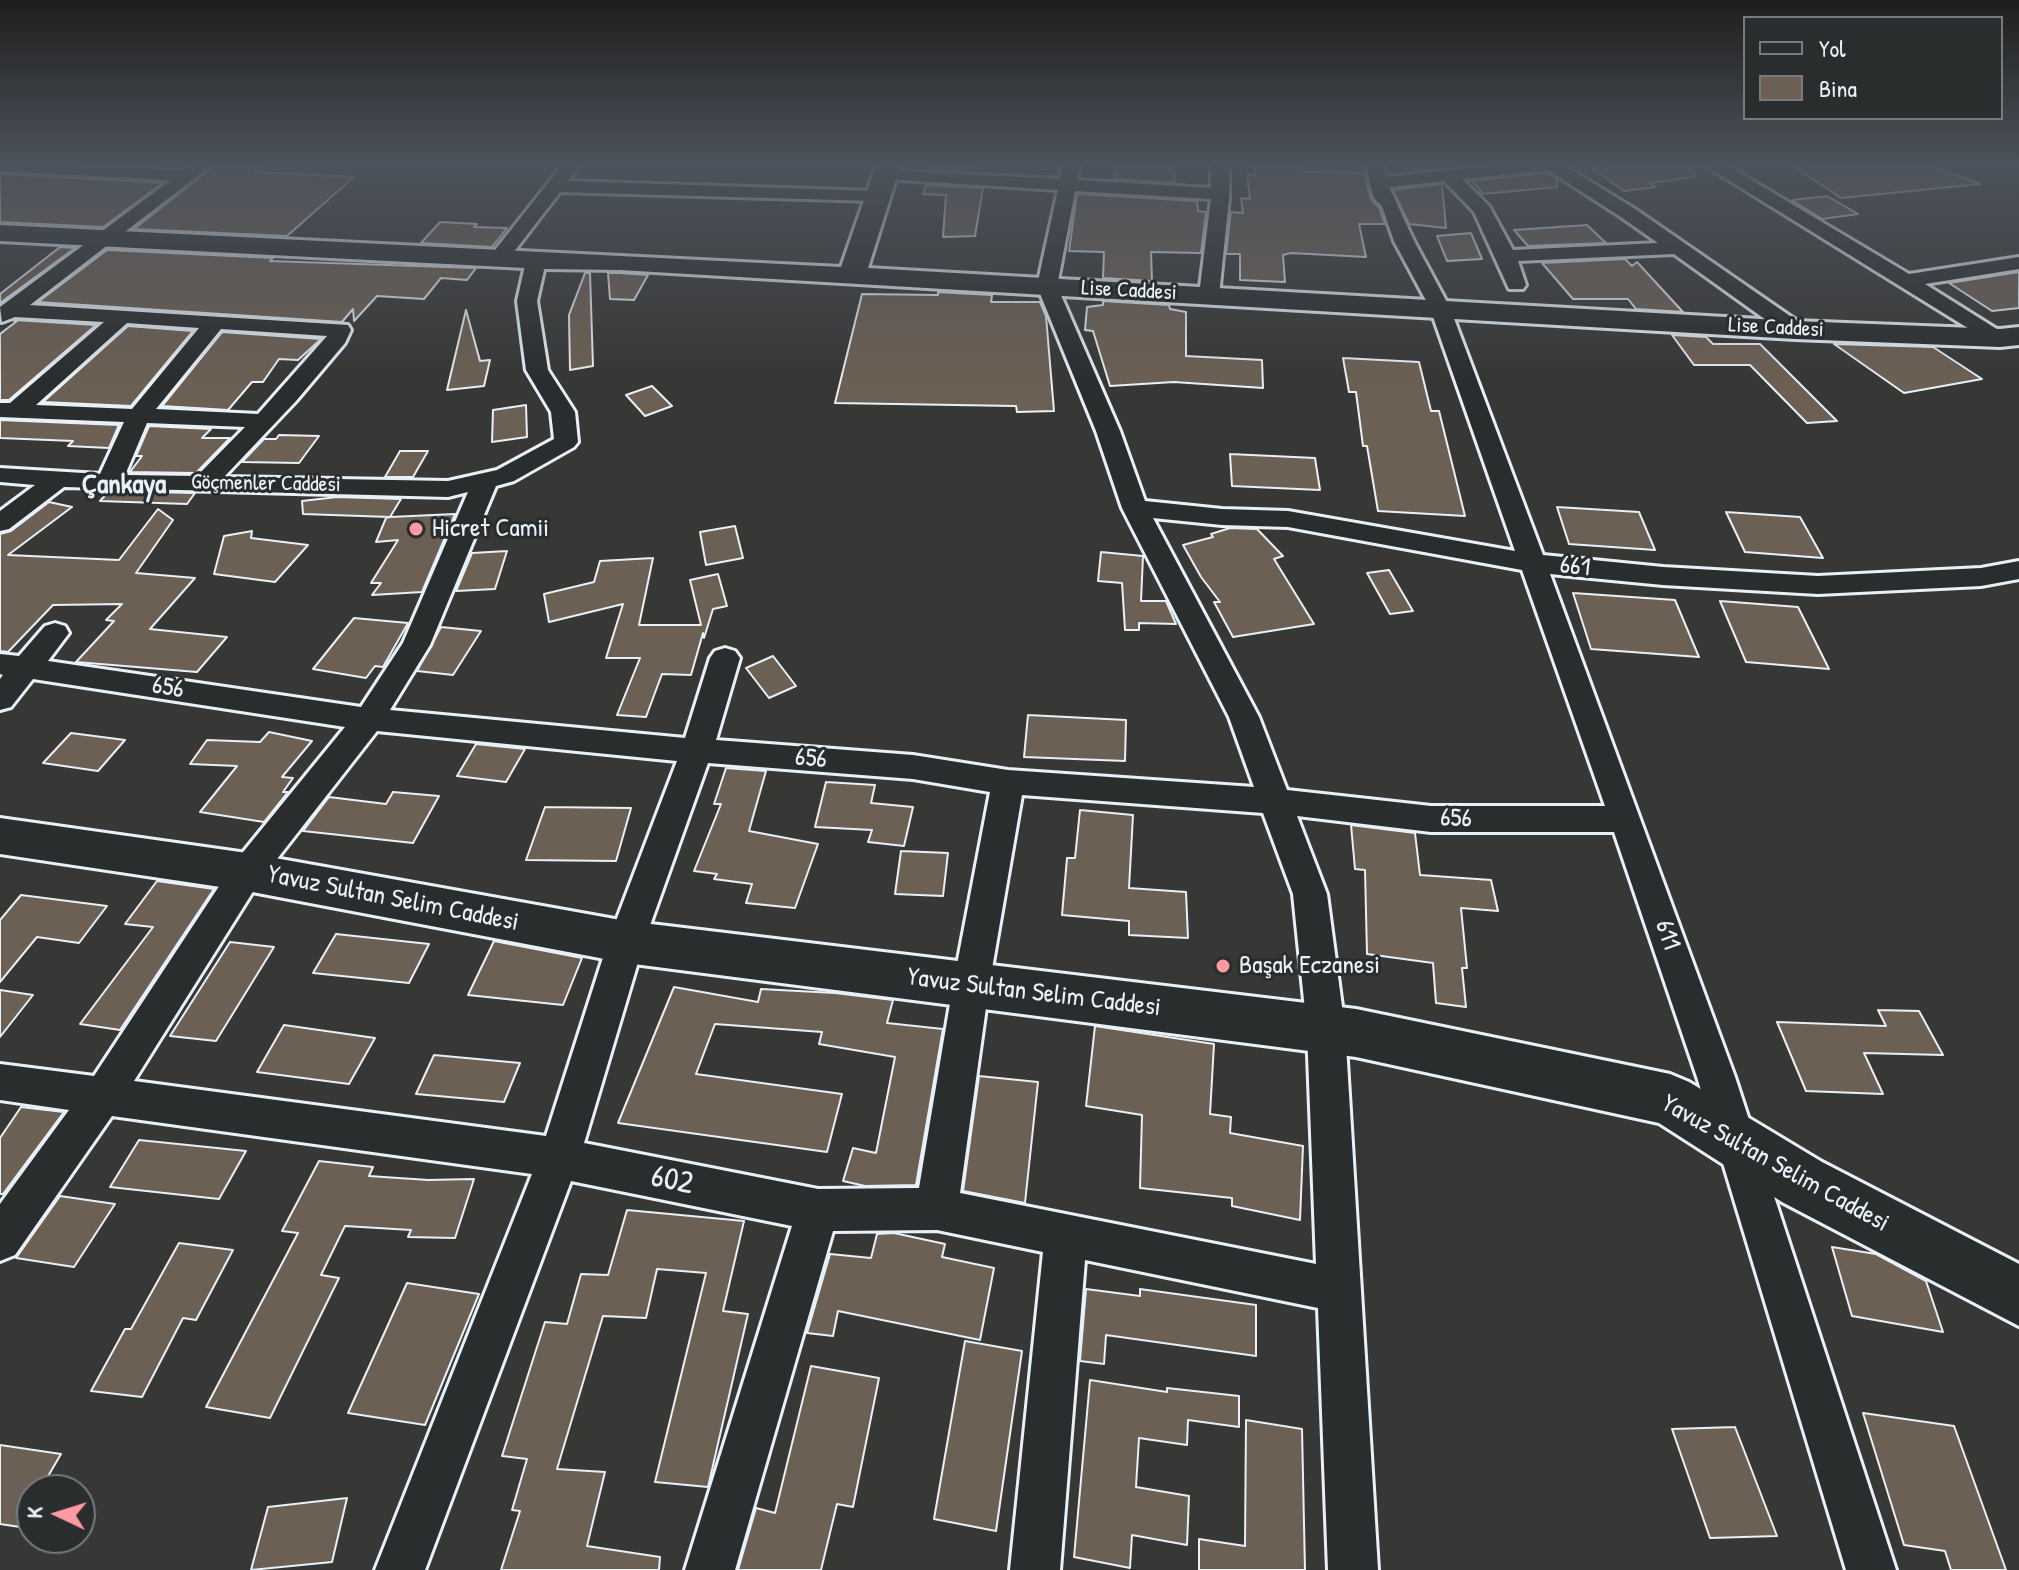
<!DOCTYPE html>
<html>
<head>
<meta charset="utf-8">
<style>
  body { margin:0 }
  #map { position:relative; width:2019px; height:1570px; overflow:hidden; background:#373735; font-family:"Patrick Hand",sans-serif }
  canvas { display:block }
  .legend { position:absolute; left:1743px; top:16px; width:260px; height:104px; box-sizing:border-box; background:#2a2d2e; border:2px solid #767b7f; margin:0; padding:10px 14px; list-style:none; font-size:24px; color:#e8f1f8 }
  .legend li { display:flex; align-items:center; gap:16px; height:40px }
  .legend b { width:40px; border:2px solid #767b7f }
  .north { position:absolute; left:16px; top:1474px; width:80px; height:80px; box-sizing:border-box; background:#2a2d2e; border:2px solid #767b7f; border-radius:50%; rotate:274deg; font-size:22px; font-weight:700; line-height:32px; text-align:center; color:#e8f1f8 }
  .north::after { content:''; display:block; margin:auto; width:28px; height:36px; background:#ff9aa2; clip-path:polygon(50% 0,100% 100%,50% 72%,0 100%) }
</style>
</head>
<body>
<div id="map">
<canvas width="2019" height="1570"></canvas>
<ul class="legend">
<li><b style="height:10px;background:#2a2d2e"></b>Yol</li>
<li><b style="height:22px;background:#6c5f53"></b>Bina</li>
</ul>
<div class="north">K</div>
</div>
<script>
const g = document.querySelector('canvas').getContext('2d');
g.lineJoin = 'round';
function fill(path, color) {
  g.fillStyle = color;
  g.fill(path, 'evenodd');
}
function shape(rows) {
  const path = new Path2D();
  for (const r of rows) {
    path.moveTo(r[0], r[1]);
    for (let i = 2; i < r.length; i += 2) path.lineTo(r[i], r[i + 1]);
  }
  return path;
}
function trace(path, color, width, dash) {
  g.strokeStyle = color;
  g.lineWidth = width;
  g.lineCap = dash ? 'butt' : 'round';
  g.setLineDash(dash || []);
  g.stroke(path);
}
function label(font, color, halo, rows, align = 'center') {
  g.font = font + ' "Patrick Hand",sans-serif';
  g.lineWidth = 6;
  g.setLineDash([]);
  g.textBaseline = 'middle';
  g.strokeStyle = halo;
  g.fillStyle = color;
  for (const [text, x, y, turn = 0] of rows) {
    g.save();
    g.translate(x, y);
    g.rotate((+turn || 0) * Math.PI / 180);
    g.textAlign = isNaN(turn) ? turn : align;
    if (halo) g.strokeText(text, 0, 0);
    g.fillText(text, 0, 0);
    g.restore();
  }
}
const building = shape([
  [934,163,976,163,973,172,932,170,934,163],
  [1116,163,1173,163,1175,183,1115,179,1116,163],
  [1255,163,1297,163,1298,171,1364,173,1371,199,1379,208,1385,224,1359,224,1366,257,1291,253,1283,255,1285,282,1240,280,1240,254,1226,254,1231,212,1243,213,1241,198,1250,199,1247,175,1255,175,1255,163],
  [1637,163,1693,163,1694,177,1650,183,1656,187,1624,191,1593,169,1637,163],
  [1845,163,1919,163,1981,184,1841,198,1796,168,1845,163],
  [216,165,262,166,255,172,354,177,287,236,134,229,216,165],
  [1547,173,1557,179,1557,187,1483,194,1472,181,1547,173],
  [0,174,163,183,103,227,0,222,0,174],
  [1442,184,1446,228,1409,224,1393,190,1442,184],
  [926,185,983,188,975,236,943,237,946,195,923,194,926,185],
  [1077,194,1197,201,1198,211,1206,212,1201,253,1151,252,1152,281,1103,278,1104,252,1069,251,1077,194],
  [1827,196,1858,214,1822,219,1792,200,1827,196],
  [440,222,477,224,474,227,507,228,492,247,421,243,440,222],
  [1587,225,1606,243,1528,246,1514,230,1587,225],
  [1471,233,1482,259,1447,261,1437,236,1471,233],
  [60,247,75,248,0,303,0,294,60,247],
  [107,250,273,258,270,261,476,268,467,280,441,278,424,299,377,296,354,321,353,309,342,322,38,302,107,250],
  [1625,259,1632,266,1637,262,1683,312,1636,309,1628,299,1573,299,1542,263,1625,259],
  [2019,272,2019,308,1992,311,1949,283,2019,272],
  [585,273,590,273,593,366,570,370,569,315,585,273],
  [608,273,620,273,648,275,634,300,610,299,608,273],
  [938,292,992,295,991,302,1040,302,1046,316,1054,411,1017,412,1016,406,835,403,862,294,938,295,938,292],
  [1103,301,1169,305,1170,309,1186,312,1186,356,1262,360,1263,388,1174,382,1110,386,1093,331,1085,330,1087,307,1103,305,1103,301],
  [466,310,480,361,490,360,484,386,447,390,466,310],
  [14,321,15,320,96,325,9,400,0,400,0,334,17,321,14,321],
  [128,326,193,331,131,406,43,402,128,326],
  [222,332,321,339,298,360,279,359,263,382,252,382,228,410,162,406,222,332],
  [1672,335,1706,337,1713,344,1760,344,1837,421,1807,423,1750,365,1694,365,1672,335],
  [1834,344,1933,347,1982,379,1904,393,1834,344],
  [1343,358,1419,362,1431,411,1439,411,1465,516,1378,511,1367,446,1363,446,1356,392,1349,392,1343,358],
  [652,386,672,406,645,416,626,395,652,386],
  [526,405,527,437,492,442,493,410,526,405],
  [0,420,119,425,109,448,68,446,73,441,0,438,0,420],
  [149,426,211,429,202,438,230,438,196,473,130,472,142,456,136,456,149,426],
  [279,435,319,436,299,463,242,462,264,439,276,439,279,435],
  [400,451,428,451,413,477,385,477,400,451],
  [1230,454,1315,458,1320,490,1232,486,1230,454],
  [109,491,195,493,187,504,100,501,109,491],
  [337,497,401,499,390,517,455,514,422,592,372,595,381,583,371,583,398,540,376,542,386,518,390,517,303,514,302,501,337,497],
  [49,502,72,507,8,555,119,560,158,509,173,520,136,573,195,578,150,629,227,637,197,672,76,662,114,621,106,620,122,604,53,605,8,652,0,651,0,534,11,531,49,502],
  [1557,507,1639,512,1655,550,1569,544,1557,507],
  [1726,512,1800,517,1823,558,1745,552,1726,512],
  [735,526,743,558,706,565,700,532,735,526],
  [1230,528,1257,529,1283,556,1274,559,1314,624,1233,637,1214,602,1220,602,1201,577,1183,545,1213,537,1211,534,1230,528],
  [252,531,251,538,308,545,275,582,214,574,224,536,252,531],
  [507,551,495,589,456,591,472,553,507,551],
  [1101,552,1143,556,1141,601,1166,601,1176,624,1139,623,1139,630,1125,630,1122,583,1098,581,1101,552],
  [653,558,639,625,701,625,690,580,718,574,727,606,713,609,704,638,703,633,691,675,662,674,646,717,617,715,640,658,606,658,623,604,549,622,544,594,594,582,600,561,653,558],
  [1389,570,1413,611,1390,614,1367,573,1389,570],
  [1573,593,1675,600,1699,657,1591,649,1573,593],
  [1720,601,1798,607,1829,669,1746,662,1720,601],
  [354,618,408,623,383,667,375,666,366,678,313,669,354,618],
  [441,627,481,631,453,675,417,671,441,627],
  [773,656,796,686,769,698,746,668,773,656],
  [1028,715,1126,720,1125,761,1024,757,1028,715],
  [269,732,312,741,282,777,293,778,283,792,288,792,264,822,200,812,237,766,190,764,207,740,260,742,269,732],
  [71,733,125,740,98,771,43,763,71,733],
  [476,744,525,749,506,782,457,776,476,744],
  [726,768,766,771,749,831,818,844,795,908,746,903,752,884,714,879,717,874,694,871,721,804,714,804,726,768],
  [826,782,875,785,871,803,913,807,904,846,868,842,872,830,815,827,826,782],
  [393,792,439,796,413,843,303,831,329,797,386,804,393,792],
  [545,807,631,808,616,861,526,860,545,807],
  [1080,810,1133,815,1129,888,1186,892,1188,938,1129,935,1129,921,1062,915,1067,858,1075,858,1080,810],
  [1351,825,1415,833,1420,875,1491,880,1498,911,1461,908,1467,968,1462,968,1466,1007,1436,1003,1433,963,1367,954,1365,870,1355,869,1351,825],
  [901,851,948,853,943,896,895,894,901,851],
  [157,881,214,889,120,1030,80,1024,153,927,125,924,157,881],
  [21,895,107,906,79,943,37,937,0,982,0,920,21,895],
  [336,934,429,944,409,983,313,973,336,934],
  [494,941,582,958,563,1005,468,995,494,941],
  [230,942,274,947,216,1041,170,1036,230,942],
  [674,987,758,1002,761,989,835,993,893,1000,887,1023,943,1029,916,1185,865,1186,843,1181,853,1148,876,1153,895,1057,819,1044,822,1032,715,1024,696,1074,842,1094,827,1152,618,1123,674,987],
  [0,990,33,995,0,1037,0,990],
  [1878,1010,1919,1011,1943,1055,1864,1053,1883,1094,1806,1091,1777,1022,1886,1026,1878,1010],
  [284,1025,375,1038,349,1084,257,1072,284,1025],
  [1095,1026,1214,1044,1210,1114,1231,1117,1230,1133,1303,1146,1300,1220,1232,1206,1232,1198,1140,1188,1142,1115,1086,1106,1095,1026],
  [434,1055,520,1063,504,1102,416,1094,434,1055],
  [979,1076,1038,1082,1025,1203,963,1191,979,1076],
  [21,1107,64,1112,3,1194,0,1194,0,1138,21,1107],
  [139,1140,246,1151,219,1199,110,1187,139,1140],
  [319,1161,373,1167,369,1176,428,1180,474,1179,455,1238,408,1237,411,1230,345,1226,321,1275,339,1278,270,1418,206,1407,298,1233,282,1231,319,1161],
  [60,1196,115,1204,74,1267,16,1258,60,1196],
  [627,1210,744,1221,723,1311,748,1314,708,1487,655,1482,706,1273,657,1269,646,1318,603,1316,557,1469,605,1472,587,1546,660,1557,659,1570,501,1570,520,1511,512,1510,527,1459,502,1456,545,1322,567,1324,581,1274,608,1275,627,1210],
  [894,1233,945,1244,942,1257,994,1268,980,1340,838,1311,833,1336,807,1333,830,1254,871,1258,877,1234,894,1233],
  [179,1243,233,1250,196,1320,183,1318,142,1397,91,1391,125,1329,131,1329,179,1243],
  [1832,1247,1876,1254,1926,1281,1943,1332,1852,1316,1832,1247],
  [407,1283,479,1294,425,1425,348,1413,407,1283],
  [1086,1289,1140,1296,1140,1289,1256,1305,1256,1356,1106,1335,1104,1364,1080,1361,1086,1289],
  [965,1341,1022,1351,996,1531,934,1519,965,1341],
  [811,1366,879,1378,853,1507,837,1504,821,1570,738,1570,756,1508,775,1513,811,1366],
  [1090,1380,1167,1392,1167,1388,1239,1396,1239,1427,1188,1420,1187,1445,1139,1438,1136,1487,1189,1496,1187,1545,1132,1535,1130,1568,1074,1557,1090,1380],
  [1863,1413,1954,1426,2006,1570,1951,1570,1945,1551,1904,1545,1863,1413],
  [1246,1420,1302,1429,1305,1570,1199,1570,1199,1539,1245,1546,1246,1420],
  [1735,1427,1777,1536,1710,1538,1672,1429,1735,1427],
  [0,1445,61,1454,40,1490,32,1490,32,1505,20,1527,0,1524,0,1445],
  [347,1498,332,1562,251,1570,268,1507,347,1498]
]);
const street = shape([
  [0,163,184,170,193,163,214,163,30,305,348,325,351,330,345,343,296,401,224,477,448,481,497,470,554,439,551,412,526,370,517,301,526,261,529,257,543,257,546,261,537,301,548,370,575,412,578,442,574,447,514,481,496,486,430,645,390,710,685,738,710,658,715,651,725,648,735,651,740,658,716,740,913,755,1008,770,1254,787,1229,717,1122,508,1096,431,1037,286,1058,190,885,179,876,174,879,170,1060,179,1063,163,1081,163,1077,180,1211,188,1211,163,1229,163,1229,198,1219,295,1209,301,1199,295,1211,199,1075,191,1057,286,1120,431,1145,501,1222,509,1288,511,1515,551,1430,308,1394,241,1382,206,1374,198,1365,163,1383,163,1386,177,1515,163,1576,163,1568,168,1635,209,1803,325,1806,330,1803,335,1787,335,1674,254,1518,261,1526,285,1523,289,1509,289,1474,212,1444,181,1389,187,1414,241,1450,308,1543,555,1663,567,1818,576,1981,568,2019,561,2019,579,1981,586,1818,594,1663,585,1550,574,1735,1077,1896,1570,1846,1570,1697,1077,1614,832,1431,832,1297,816,1327,894,1345,1029,1378,1570,1328,1570,1318,1308,1085,1260,1060,1570,1010,1570,1043,1252,937,1230,833,1231,735,1570,685,1570,792,1226,571,1181,425,1570,375,1570,532,1174,112,1116,15,1255,0,1261,0,1204,69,1110,0,1100,0,1064,94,1076,235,862,345,727,33,679,11,707,0,710,0,679,3,675,0,674,0,654,19,656,45,626,55,623,65,626,69,633,48,661,361,707,403,643,468,492,448,497,64,487,9,529,0,531,0,511,35,485,0,482,0,468,100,474,124,422,0,417,0,403,10,403,104,322,15,317,2,322,0,307,171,180,0,171,0,163],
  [1548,170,1621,217,1658,243,1513,250,1489,206,1462,179,1548,170],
  [127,323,199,328,132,409,36,405,127,323],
  [221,329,327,336,258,414,156,409,221,329],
  [147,423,245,427,197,476,125,475,147,423],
  [1153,518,1222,525,1288,527,1522,570,1605,806,1431,806,1287,790,1259,717,1153,518],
  [377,731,677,761,608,942,546,1136,134,1081,259,882,377,731],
  [708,763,913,779,990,792,953,986,919,1188,818,1189,584,1143,644,942,708,763],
  [1022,795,1263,813,1293,894,1307,1029,1316,1264,960,1193,989,986,1022,795],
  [564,163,582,163,568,181,875,191,884,196,875,201,560,192,506,262,492,262,489,258,492,254,564,163],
  [1701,163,1723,163,1909,274,2019,257,2019,269,1925,284,2011,338,2008,343,1992,343,1701,163]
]);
const secondary = shape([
  [877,163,901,163,868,268,1795,321,2000,329,2019,327,2019,345,2000,347,1795,339,620,270,544,269,0,241,0,225,841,267,877,163],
  [0,818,247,853,626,921,1356,1009,1670,1074,1689,1082,1822,1162,2019,1264,2019,1326,1782,1202,1659,1123,1356,1057,626,963,247,891,0,854,0,818]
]);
const markers = [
  [416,529,8,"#ff9aa2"],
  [1223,966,8,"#ff9aa2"]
];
const farStreetnames = [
  ["Lise Caddesi",1129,291,3],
  ["Lise Caddesi",1776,328,3],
  ["Göçmenler Caddesi",266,484,1]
];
const poiNames = [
  ["Hicret Camii",432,529],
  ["Başak Eczanesi",1239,966]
];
const streetNames = [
  ["661",1575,567,6],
  ["656",168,688,9],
  ["656",811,759,5],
  ["656",1456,819,2],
  ["Yavuz Sultan Selim Caddesi",393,899,11],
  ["611",1667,935,71],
  ["Yavuz Sultan Selim Caddesi",1034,993,7],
  ["Yavuz Sultan Selim Caddesi",1775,1164,29]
];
const farDistrictnames = [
  ["Çankaya",124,486]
];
const nearStreetnames = [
  ["602",672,1181,12]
];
fill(building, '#6c5f53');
trace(building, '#e8f1f8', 2);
trace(street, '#e8f1f8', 6);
trace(secondary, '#e8f1f8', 6);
fill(street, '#2a2d2e');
fill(secondary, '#2a2d2e');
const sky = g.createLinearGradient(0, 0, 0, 383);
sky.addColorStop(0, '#1e1e1d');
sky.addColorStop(0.43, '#4d535c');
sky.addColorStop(1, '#4d535c00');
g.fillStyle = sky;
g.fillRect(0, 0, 2019, 383);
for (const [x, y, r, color] of markers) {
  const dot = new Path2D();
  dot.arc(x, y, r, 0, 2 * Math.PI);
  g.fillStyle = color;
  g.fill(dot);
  trace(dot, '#2a2d2e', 3);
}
label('22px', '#e8f1f8', '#2a2d2e', farStreetnames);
label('26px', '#e8f1f8', '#2a2d2e', poiNames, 'left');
label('26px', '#e8f1f8', '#2a2d2e', streetNames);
label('bold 28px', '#e8f1f8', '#2a2d2e', farDistrictnames);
label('32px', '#e8f1f8', '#2a2d2e', nearStreetnames);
</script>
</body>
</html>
